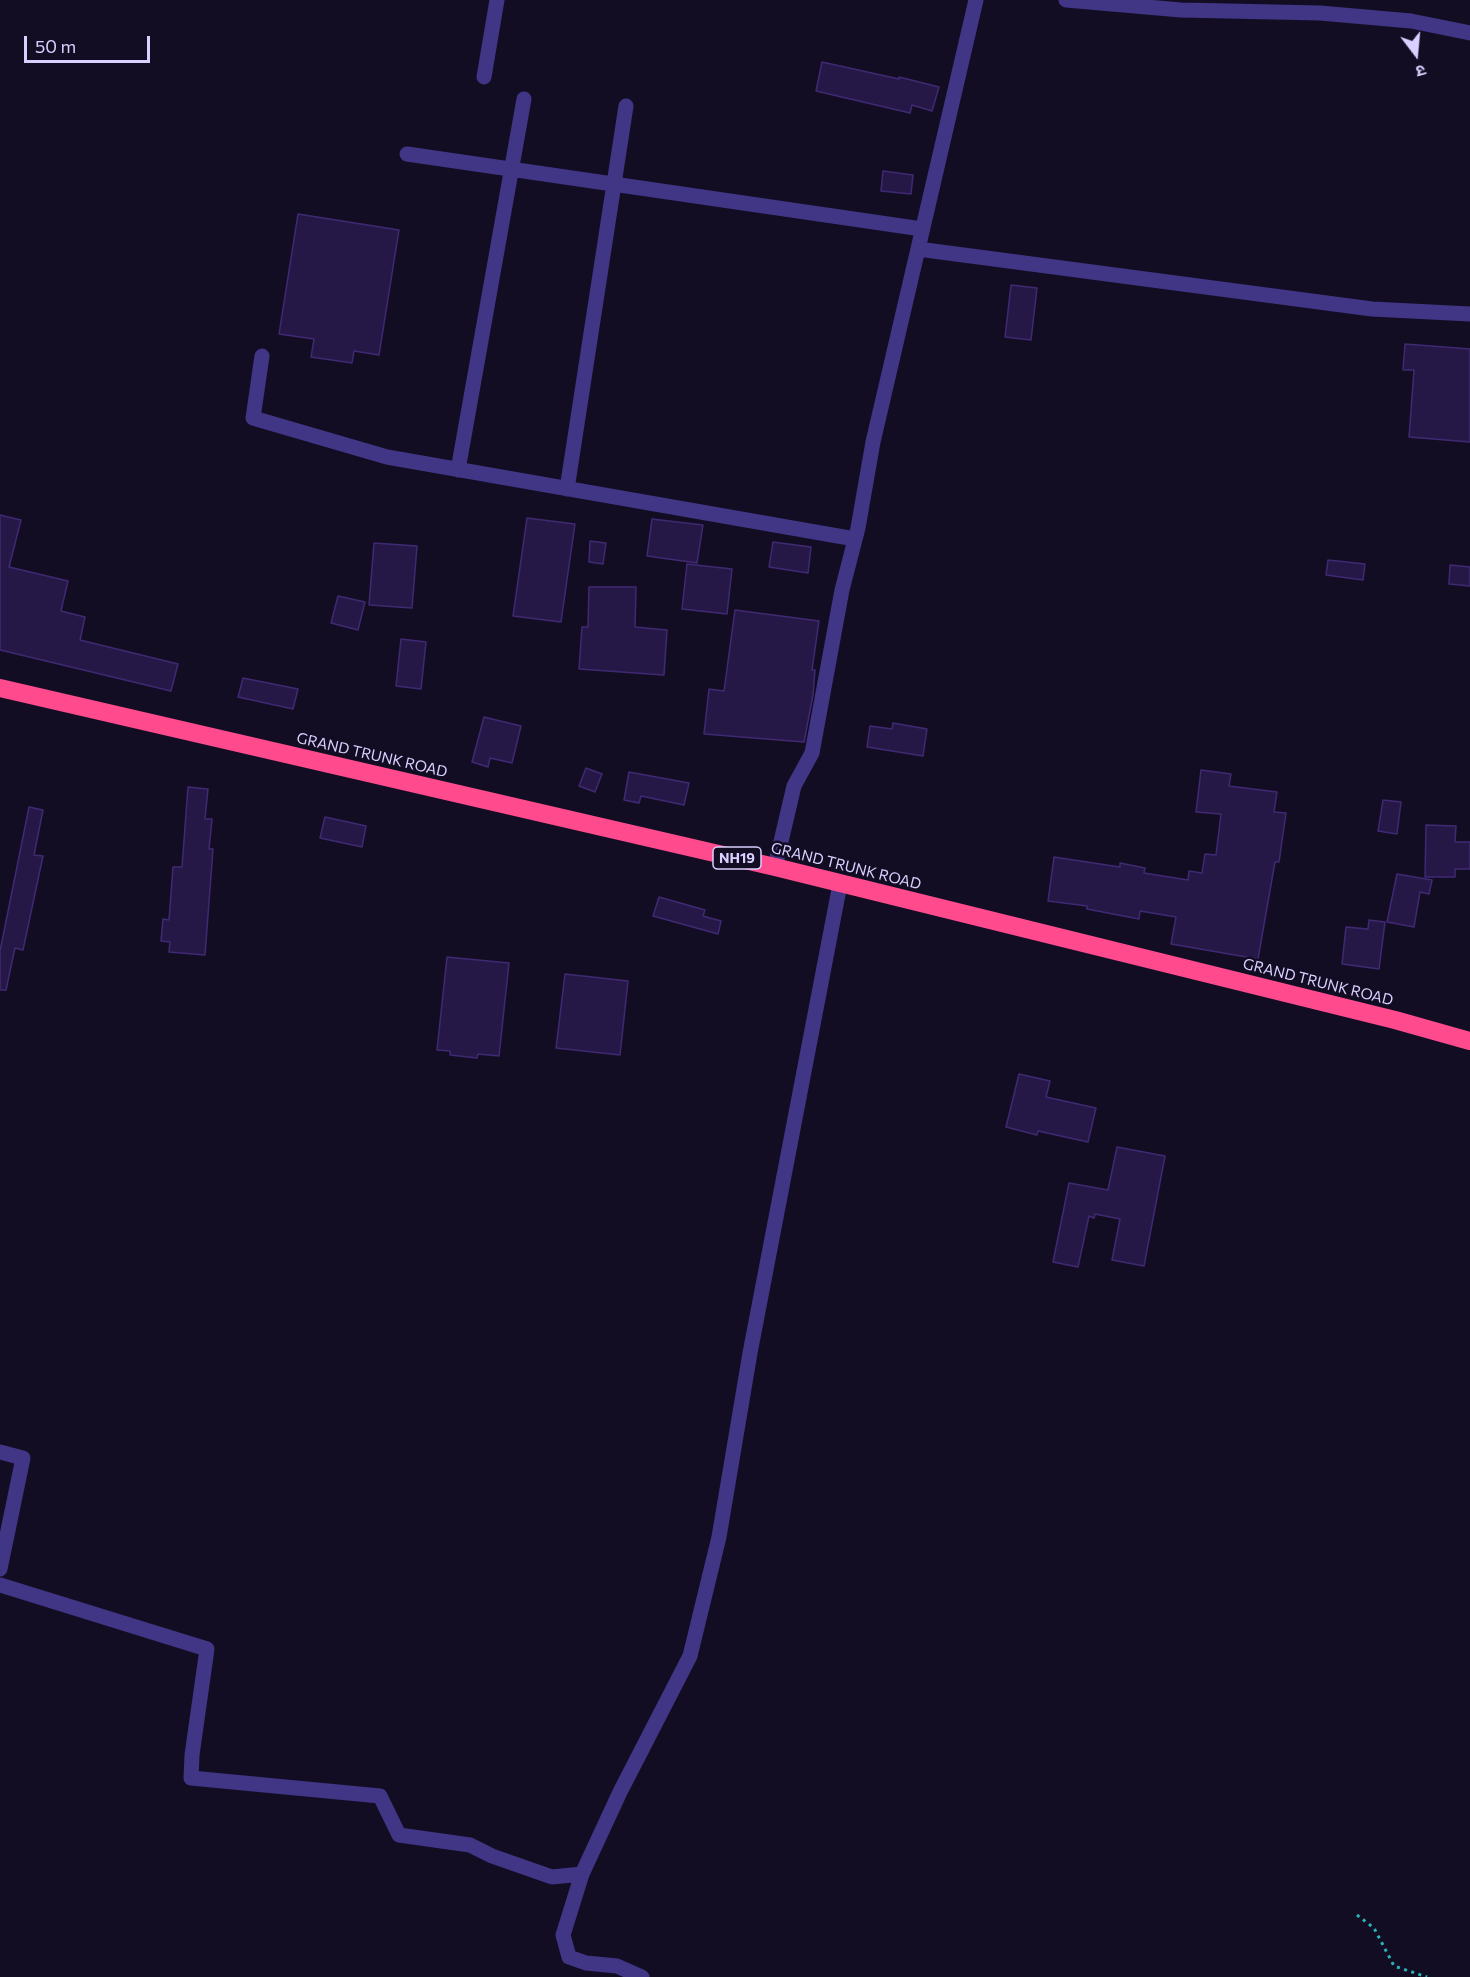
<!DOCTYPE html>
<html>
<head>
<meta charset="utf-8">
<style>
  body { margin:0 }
  #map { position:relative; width:1470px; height:1977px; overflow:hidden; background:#130d24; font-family:Commissioner,"Noto Sans Devanagari",sans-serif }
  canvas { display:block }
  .north { position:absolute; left:1386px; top:24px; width:60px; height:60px; -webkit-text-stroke:4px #130d24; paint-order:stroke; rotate:164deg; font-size:16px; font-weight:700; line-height:24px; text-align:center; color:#dad0ff }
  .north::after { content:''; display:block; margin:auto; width:21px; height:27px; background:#dad0ff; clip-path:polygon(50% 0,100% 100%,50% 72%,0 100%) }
  .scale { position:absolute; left:24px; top:36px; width:126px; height:27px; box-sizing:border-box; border:3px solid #dad0ff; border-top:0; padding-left:8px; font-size:18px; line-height:21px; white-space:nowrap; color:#dad0ff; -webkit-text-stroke:4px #130d24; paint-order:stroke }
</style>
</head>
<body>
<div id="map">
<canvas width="1470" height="1977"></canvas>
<div class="north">उ</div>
<div class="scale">50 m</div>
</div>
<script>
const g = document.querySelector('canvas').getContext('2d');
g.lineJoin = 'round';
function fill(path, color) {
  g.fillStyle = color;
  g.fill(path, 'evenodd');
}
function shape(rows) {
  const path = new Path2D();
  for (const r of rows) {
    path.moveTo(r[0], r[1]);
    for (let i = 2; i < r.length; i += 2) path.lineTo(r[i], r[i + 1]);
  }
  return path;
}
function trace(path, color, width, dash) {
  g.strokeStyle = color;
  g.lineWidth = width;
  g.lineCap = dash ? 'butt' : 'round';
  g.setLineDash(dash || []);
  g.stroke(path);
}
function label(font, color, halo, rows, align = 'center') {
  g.font = font + ' Commissioner,sans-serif';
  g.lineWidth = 5;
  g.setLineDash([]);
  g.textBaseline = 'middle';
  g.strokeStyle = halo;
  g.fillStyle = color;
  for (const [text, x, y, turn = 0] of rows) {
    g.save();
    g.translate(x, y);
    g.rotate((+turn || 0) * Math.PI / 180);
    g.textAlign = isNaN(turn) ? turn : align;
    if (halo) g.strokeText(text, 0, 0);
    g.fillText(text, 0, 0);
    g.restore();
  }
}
const building = shape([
  [822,62,899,79,899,77,939,87,932,111,912,105,910,113,816,91,822,62],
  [883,171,913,175,911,194,881,191,883,171],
  [298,214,399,230,379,355,354,351,352,363,311,357,314,339,279,334,298,214],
  [1011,285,1037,288,1031,340,1005,337,1011,285],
  [1405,344,1470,349,1470,442,1409,437,1414,370,1403,370,1405,344],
  [0,515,21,520,9,567,68,581,61,611,85,617,80,640,178,664,171,691,0,650,0,515],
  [527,518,575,524,561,622,513,616,527,518],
  [652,519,703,525,697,563,647,556,652,519],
  [590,541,606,543,603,564,589,562,590,541],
  [773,542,811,547,808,573,769,567,773,542],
  [374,543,417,546,412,608,369,605,374,543],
  [1328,560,1365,564,1363,580,1326,575,1328,560],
  [687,564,732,569,727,614,682,609,687,564],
  [1450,565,1470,567,1470,586,1449,584,1450,565],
  [589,587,636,587,635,627,667,630,664,675,579,669,582,627,588,627,589,587],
  [338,596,365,602,358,630,331,623,338,596],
  [735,610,819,621,812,670,815,670,813,695,804,742,704,734,709,689,724,691,735,610],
  [401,639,426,642,421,689,396,686,401,639],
  [243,678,298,689,293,709,238,697,243,678],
  [484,717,521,726,512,763,490,758,488,767,472,762,484,717],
  [893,723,927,729,923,756,867,747,870,726,892,729,893,723],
  [586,768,602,774,595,792,579,786,586,768],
  [1201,770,1231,774,1229,786,1277,792,1274,812,1286,813,1279,862,1275,862,1258,959,1171,944,1176,917,1140,911,1139,919,1087,909,1087,906,1048,901,1054,857,1120,867,1120,863,1145,868,1144,873,1188,880,1189,871,1202,873,1205,854,1216,855,1221,814,1196,812,1201,770],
  [629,772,689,783,684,805,641,796,639,803,624,800,629,772],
  [188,787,208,789,205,819,212,819,209,849,213,849,205,955,169,952,170,942,161,941,163,919,169,920,173,867,182,867,188,787],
  [1383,800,1401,802,1397,834,1378,831,1383,800],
  [29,807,43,810,34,855,43,856,23,950,15,948,6,990,0,990,0,951,29,807],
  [325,817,366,826,362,847,320,838,325,817],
  [1426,825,1456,826,1455,842,1470,842,1470,869,1455,869,1455,877,1425,877,1426,825],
  [1397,874,1432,880,1429,894,1420,892,1414,927,1387,922,1397,874],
  [659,897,705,910,703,916,721,921,718,934,653,916,659,897],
  [1369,920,1385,922,1379,969,1342,964,1346,927,1368,929,1369,920],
  [447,957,509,963,499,1056,478,1054,477,1058,450,1055,450,1051,437,1050,447,957],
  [565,974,628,981,620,1055,556,1048,565,974],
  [1019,1074,1050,1081,1046,1097,1096,1108,1088,1142,1038,1131,1037,1135,1006,1127,1019,1074],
  [1117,1147,1165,1156,1144,1266,1112,1260,1120,1219,1095,1214,1094,1218,1089,1216,1078,1267,1053,1262,1069,1183,1108,1190,1117,1147]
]);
const path = shape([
  [1357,1915,1374,1928,1394,1966,1427,1977]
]);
const street = shape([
  [1066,0,1181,10,1320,13,1411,21,1470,33],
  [484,77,497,0],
  [407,154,922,229],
  [918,249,1372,309,1470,314],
  [262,356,253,418,387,457,855,539],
  [458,470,524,99],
  [567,489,626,106],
  [775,867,794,786,812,753,842,590,858,528,873,442,976,0],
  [0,1452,23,1458,0,1569],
  [0,1585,207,1649,192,1755,191,1778,380,1796,399,1835,470,1845,492,1856,552,1877,582,1874,563,1935,569,1957,586,1963,617,1966,642,1977],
  [582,1874,620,1792,690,1656,719,1537,750,1353,840,884]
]);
const highway = shape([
  [0,688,775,867,1395,1020,1470,1041]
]);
const shields = [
  [737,858,48]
];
const shieldNames = [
  ["NH19",737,858]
];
const streetNames = [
  ["GRAND TRUNK ROAD",372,755,13],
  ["GRAND TRUNK ROAD",846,866,14],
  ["GRAND TRUNK ROAD",1318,982,14]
];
fill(building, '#261846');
trace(building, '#402973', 1.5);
trace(path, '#29b3ba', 3, [3, 4.5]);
trace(street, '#413685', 15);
trace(highway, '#ff4b8e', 18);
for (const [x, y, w] of shields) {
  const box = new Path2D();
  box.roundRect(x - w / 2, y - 11, w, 22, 4.5);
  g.fillStyle = '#130d24';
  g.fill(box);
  trace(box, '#dad0ff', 1.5);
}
label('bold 14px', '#dad0ff', null, shieldNames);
label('15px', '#dad0ff', '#130d24', streetNames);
</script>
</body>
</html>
